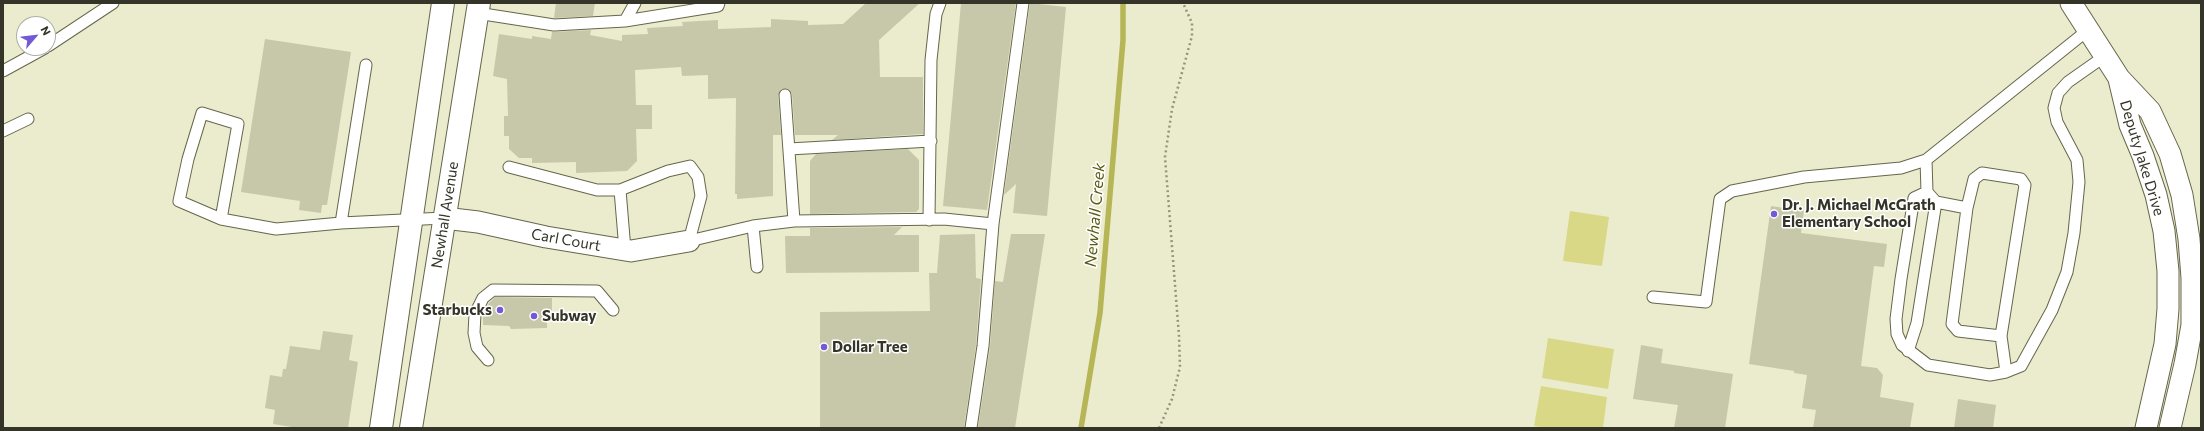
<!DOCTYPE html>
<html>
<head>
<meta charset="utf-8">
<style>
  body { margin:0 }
  #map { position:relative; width:2204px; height:431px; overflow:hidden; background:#ebeccd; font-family:Commissioner,sans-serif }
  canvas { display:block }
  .frame { position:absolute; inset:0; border:4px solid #343428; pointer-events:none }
  .north { position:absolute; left:16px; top:16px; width:40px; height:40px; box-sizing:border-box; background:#fff; border:1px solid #aeaea9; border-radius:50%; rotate:62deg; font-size:11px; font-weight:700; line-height:16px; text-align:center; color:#343428 }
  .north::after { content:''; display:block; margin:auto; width:14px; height:18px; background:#735ad4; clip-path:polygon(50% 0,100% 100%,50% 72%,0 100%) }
</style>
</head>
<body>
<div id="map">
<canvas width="2204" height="431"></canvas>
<div class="frame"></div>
<div class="north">N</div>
</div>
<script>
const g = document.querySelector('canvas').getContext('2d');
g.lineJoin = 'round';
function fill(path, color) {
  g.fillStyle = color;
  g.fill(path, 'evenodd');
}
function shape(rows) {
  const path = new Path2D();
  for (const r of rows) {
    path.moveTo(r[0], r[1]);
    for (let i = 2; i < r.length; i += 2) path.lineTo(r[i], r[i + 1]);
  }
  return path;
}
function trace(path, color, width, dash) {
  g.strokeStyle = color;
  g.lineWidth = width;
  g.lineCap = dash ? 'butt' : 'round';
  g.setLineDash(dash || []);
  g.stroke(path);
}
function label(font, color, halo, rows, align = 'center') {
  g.font = font + ' Commissioner,sans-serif';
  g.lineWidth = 3;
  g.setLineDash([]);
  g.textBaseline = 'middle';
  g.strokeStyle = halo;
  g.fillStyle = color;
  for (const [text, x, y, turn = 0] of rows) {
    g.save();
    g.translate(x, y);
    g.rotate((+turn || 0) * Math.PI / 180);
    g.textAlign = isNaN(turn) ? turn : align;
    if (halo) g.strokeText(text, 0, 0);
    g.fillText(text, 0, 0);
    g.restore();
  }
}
const green = shape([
  [1570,211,1609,217,1602,266,1563,261],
  [1548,338,1614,349,1608,389,1542,378],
  [1541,386,1607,397,1603,428,1547,428,1534,426]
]);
const stream = shape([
  [1081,428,1100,313,1123,40,1123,3]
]);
const building = shape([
  [556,3,595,3,593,16,554,18],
  [866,3,920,3,879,40,880,77,923,77,923,134,832,140,838,135,795,135,792,94,788,89,781,89,778,96,781,135,773,135,773,196,737,199,737,194,735,194,736,98,708,99,708,75,682,76,681,67,635,70,636,105,652,105,652,129,636,129,637,161,627,171,576,173,576,162,532,163,532,158,519,158,509,149,509,136,504,136,504,116,508,116,507,79,493,76,499,34,532,39,532,36,551,39,552,32,591,30,590,35,622,41,622,35,648,34,647,28,683,26,682,22,718,20,718,29,771,27,771,19,808,21,808,25,843,24],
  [961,3,1016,3,987,210,943,206],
  [1030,3,1066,7,1047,216,1013,213,1016,184,1004,195],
  [265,39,351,52,327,205,322,205,321,213,299,210,300,201,241,192],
  [908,149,919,160,919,209,916,212,810,214,810,161,816,154],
  [1771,206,1804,211,1801,233,1887,244,1884,267,1874,266,1861,366,1877,368,1883,375,1880,397,1914,403,1910,428,1813,428,1816,410,1802,408,1807,375,1794,373,1794,371,1749,364],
  [902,227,894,235,919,235,919,272,786,273,785,236,810,236,810,228],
  [975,234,976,278,981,279,976,345,964,428,820,428,820,312,930,311,929,273,937,273,940,235],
  [1011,234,1045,234,1015,428,978,428,990,347,995,281,1003,282],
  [495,297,552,298,552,311,547,312,547,328,511,329,509,326,483,325,483,315,489,303],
  [323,331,353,335,349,360,358,362,348,428,298,428,273,424,275,410,265,408,270,375,282,377,283,369,286,369,290,346,320,350],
  [1641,345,1663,349,1661,363,1733,374,1725,428,1674,428,1678,405,1633,399],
  [1958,399,1996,405,1993,428,1954,428]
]);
const path = shape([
  [1159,428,1172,399,1180,367,1179,336,1165,157,1172,109,1192,36,1192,23,1183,3]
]);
const lane = shape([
  [477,13,554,25,625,21,718,6,719,3],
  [625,21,635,3],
  [48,46,113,3],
  [3,71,45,48],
  [785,95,794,221,944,219,993,224,983,346,971,428],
  [3,131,28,119],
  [789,149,931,141],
  [1926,160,1927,192,1936,202,1967,208],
  [509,167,597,190,620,190,668,171,690,166,698,177,701,196,689,241,753,226,794,221],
  [1982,173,2021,179,2025,185,2001,336,1958,331,1952,324,1967,208,1974,179,1982,173],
  [620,190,625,250],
  [1927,192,1914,198,1901,279,1896,319,1897,334,1902,345,1928,365,1990,375,2006,372,2021,366,2052,310,2067,272,2074,233,2079,182,2077,160,2057,122,2054,108,2058,93,2068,82,2105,56],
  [221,219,238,124,202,113,188,159,179,201,221,219,276,229,341,223,444,218],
  [929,220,931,60,936,14,940,3],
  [341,223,366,65],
  [993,224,1023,3],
  [753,226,757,267],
  [1653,297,1706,302,1720,199,1732,191,1804,177,1901,168,1926,160,2088,30],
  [2001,336,2006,372],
  [1908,351,1917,323,1936,202],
  [488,360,477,347,474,333,475,314,483,298,493,290,597,291,613,310]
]);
const street = shape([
  [2071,3,2119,78,2150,111,2170,154,2182,195,2189,239,2192,278,2192,325,2185,364,2170,428],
  [2119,79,2130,125,2143,156,2156,195,2164,231,2168,271,2168,309,2165,344,2146,428],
  [444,218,478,222,546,237,631,251,689,241]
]);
const primary = shape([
  [381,428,443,3],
  [411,428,479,3]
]);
const markers = [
  [1774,214,4,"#735ad4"],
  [500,310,4,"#735ad4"],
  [534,316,4,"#735ad4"],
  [824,347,4,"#735ad4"]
];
const streetNames = [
  ["Deputy Jake Drive",2142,158,73],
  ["Newhall Avenue",445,215,-81],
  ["Carl Court",566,240,10]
];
const poiNames = [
  ["Dr. J. Michael McGrath",1782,205],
  ["Elementary School",1782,222],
  ["Starbucks",492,310,"right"],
  ["Subway",542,316],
  ["Dollar Tree",832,347]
];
const waterNames = [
  ["Newhall Creek",1095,215,-85]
];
fill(green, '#d8d887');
trace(stream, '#b6b656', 5.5);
fill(building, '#c7c8a9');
trace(lane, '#66664b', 13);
trace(street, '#66664b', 23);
trace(primary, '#66664b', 24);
trace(path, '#94947e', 2.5, [2, 3]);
trace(lane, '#fff', 11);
trace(street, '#fff', 21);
trace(primary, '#fff', 22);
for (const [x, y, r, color] of markers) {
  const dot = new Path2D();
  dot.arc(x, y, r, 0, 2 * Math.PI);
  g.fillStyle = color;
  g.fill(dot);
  trace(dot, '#fff', 1.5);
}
label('15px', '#343428', '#fff', streetNames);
label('bold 15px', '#343428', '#fff', poiNames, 'left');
label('italic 16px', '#5c5b14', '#fff', waterNames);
</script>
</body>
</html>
